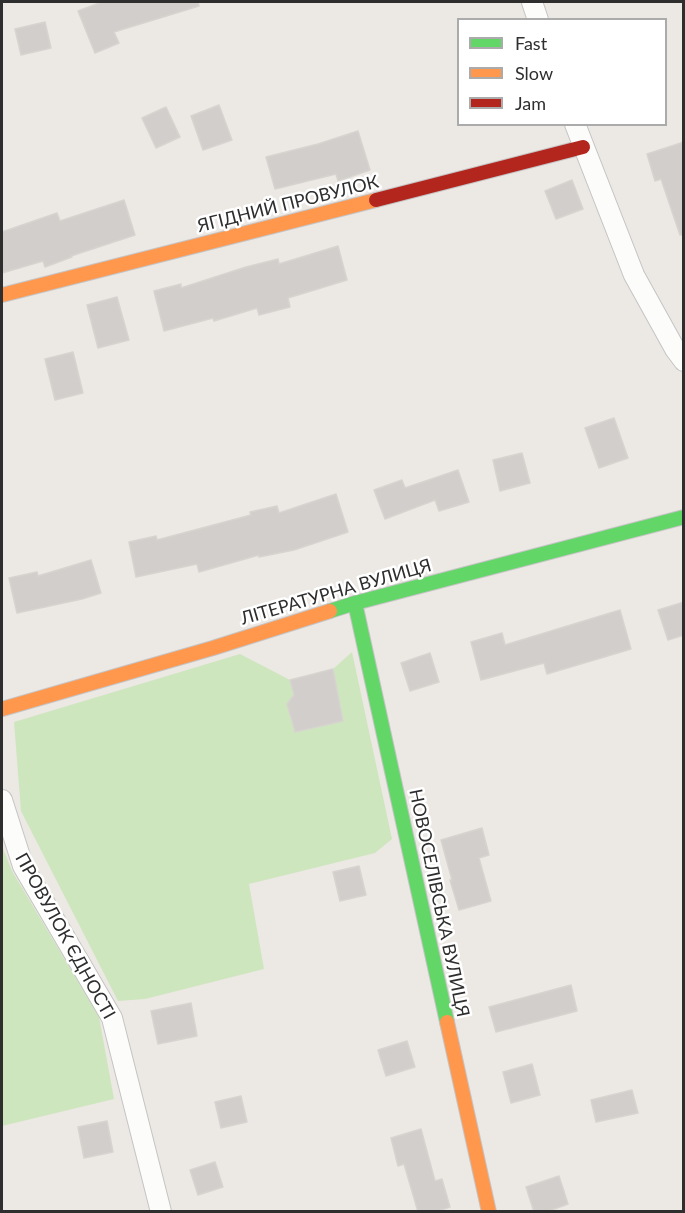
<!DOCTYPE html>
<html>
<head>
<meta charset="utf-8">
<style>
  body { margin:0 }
  #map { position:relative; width:685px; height:1213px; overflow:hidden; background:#ece8e4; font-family:Lato,sans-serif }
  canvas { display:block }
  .frame { position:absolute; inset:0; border:3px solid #2e2e2e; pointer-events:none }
  .legend { position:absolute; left:457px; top:18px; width:210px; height:108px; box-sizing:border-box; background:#fff; border:2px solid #ababab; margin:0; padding:8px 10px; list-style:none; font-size:18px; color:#2e2e2e }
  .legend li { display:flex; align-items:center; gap:12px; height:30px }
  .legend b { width:30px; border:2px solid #ababab }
</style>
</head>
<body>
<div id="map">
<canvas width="685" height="1213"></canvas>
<div class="frame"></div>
<ul class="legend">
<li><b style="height:8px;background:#63d668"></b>Fast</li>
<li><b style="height:8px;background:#ff974d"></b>Slow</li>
<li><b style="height:8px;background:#b3261e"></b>Jam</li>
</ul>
</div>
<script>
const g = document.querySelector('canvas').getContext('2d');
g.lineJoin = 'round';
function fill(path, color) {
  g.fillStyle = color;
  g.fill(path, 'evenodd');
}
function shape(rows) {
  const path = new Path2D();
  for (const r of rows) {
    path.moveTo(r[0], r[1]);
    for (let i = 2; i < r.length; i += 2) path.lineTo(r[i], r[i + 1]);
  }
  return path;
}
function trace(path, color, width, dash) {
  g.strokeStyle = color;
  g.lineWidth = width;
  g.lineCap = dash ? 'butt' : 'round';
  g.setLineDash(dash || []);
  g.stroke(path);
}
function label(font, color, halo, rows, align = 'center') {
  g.font = font + ' Lato,sans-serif';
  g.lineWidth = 5;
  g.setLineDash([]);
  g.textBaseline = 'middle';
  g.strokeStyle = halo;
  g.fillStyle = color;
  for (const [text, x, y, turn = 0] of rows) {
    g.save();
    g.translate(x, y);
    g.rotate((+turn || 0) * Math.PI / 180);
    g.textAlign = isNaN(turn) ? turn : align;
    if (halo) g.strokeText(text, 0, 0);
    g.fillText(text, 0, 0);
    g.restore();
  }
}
const green = shape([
  [352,652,392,839,375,853,249,884,264,969,145,999,118,1001,21,811,14,722,240,654,290,680,294,695,287,705,296,732,343,721,333,669],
  [2,846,12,871,99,1017,114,1099,2,1126]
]);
const building = shape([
  [102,2,198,2,199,6,114,32,119,43,95,53,78,11,102,2],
  [45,22,51,48,21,55,15,29,45,22],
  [219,105,232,140,203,150,191,116,219,105],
  [166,107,180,137,156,148,142,118,166,107],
  [358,131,370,170,338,181,336,174,275,189,266,157,318,144,358,131],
  [684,142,684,235,680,235,661,179,655,181,647,154,684,142],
  [572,180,583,209,556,219,545,191,572,180],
  [124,200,135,235,71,256,72,257,45,267,43,261,2,273,2,232,57,213,60,221,124,200],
  [338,246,347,280,288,298,290,307,259,315,257,308,214,321,213,318,164,331,154,291,181,284,181,288,246,267,278,259,279,264,338,246],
  [117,297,129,340,98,348,87,305,117,297],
  [73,352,83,393,55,400,45,359,73,352],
  [614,418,628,458,599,468,585,428,614,418],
  [522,453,530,483,500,491,493,460,522,453],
  [458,470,469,502,439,511,435,500,385,519,374,490,402,480,405,488,458,470],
  [336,494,348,532,294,550,259,557,259,555,199,572,197,564,136,577,129,542,156,536,157,540,251,515,250,512,277,506,279,513,336,494],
  [91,560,101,593,82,599,17,613,9,578,37,572,38,576,91,560],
  [684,602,684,635,668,640,658,610,684,602],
  [620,610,631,649,547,674,544,663,481,680,471,642,502,633,505,645,620,610],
  [430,653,439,682,410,691,401,663,430,653],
  [333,669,343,721,295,732,287,704,294,695,290,680,333,669],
  [482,828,489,855,479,858,491,901,459,910,450,880,452,880,441,840,482,828],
  [359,866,366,895,340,901,333,872,359,866],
  [571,985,577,1011,496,1032,489,1007,571,985],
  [191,1003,197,1036,158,1044,151,1011,191,1003],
  [407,1041,415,1067,386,1076,378,1050,407,1041],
  [532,1064,540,1095,511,1103,503,1072,532,1064],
  [632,1090,638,1113,596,1122,591,1100,632,1090],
  [241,1096,247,1122,221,1128,215,1102,241,1096],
  [107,1121,113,1152,84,1158,78,1127,107,1121],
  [421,1129,435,1181,442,1179,450,1207,435,1212,418,1212,404,1164,398,1166,391,1138,421,1129],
  [215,1162,223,1187,198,1195,190,1170,215,1162],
  [559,1176,568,1204,546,1212,534,1212,526,1187,559,1176]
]);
const street = shape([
  [532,2,538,20],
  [575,124,634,275,675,349,684,361],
  [2,800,23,866,112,1018,161,1212]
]);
const fast = shape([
  [355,603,447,1022],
  [330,611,355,603,684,517]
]);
const slow = shape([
  [2,295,376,200],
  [2,709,213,648,330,611],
  [447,1022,489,1212]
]);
const jam = shape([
  [376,200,583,147]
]);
const streetNames = [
  ["ЯГІДНИЙ ПРОВУЛОК",288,204,-14],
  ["ЛІТЕРАТУРНА ВУЛИЦЯ",336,592,-16],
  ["НОВОСЕЛІВСЬКА ВУЛИЦЯ",439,903,78],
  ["ПРОВУЛОК ЄДНОСТІ",65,936,61]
];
fill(green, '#cee6be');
fill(building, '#d1cecb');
trace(building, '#d7d4d0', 1.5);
trace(street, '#c5c4c5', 22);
trace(fast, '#c5c4c5', 16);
trace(slow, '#c5c4c5', 16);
trace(jam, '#c5c4c5', 16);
trace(street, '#fcfcfb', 20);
trace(fast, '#63d668', 14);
trace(slow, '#ff974d', 14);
trace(jam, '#b3261e', 14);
label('18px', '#2e2e2e', '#fff', streetNames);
</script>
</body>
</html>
